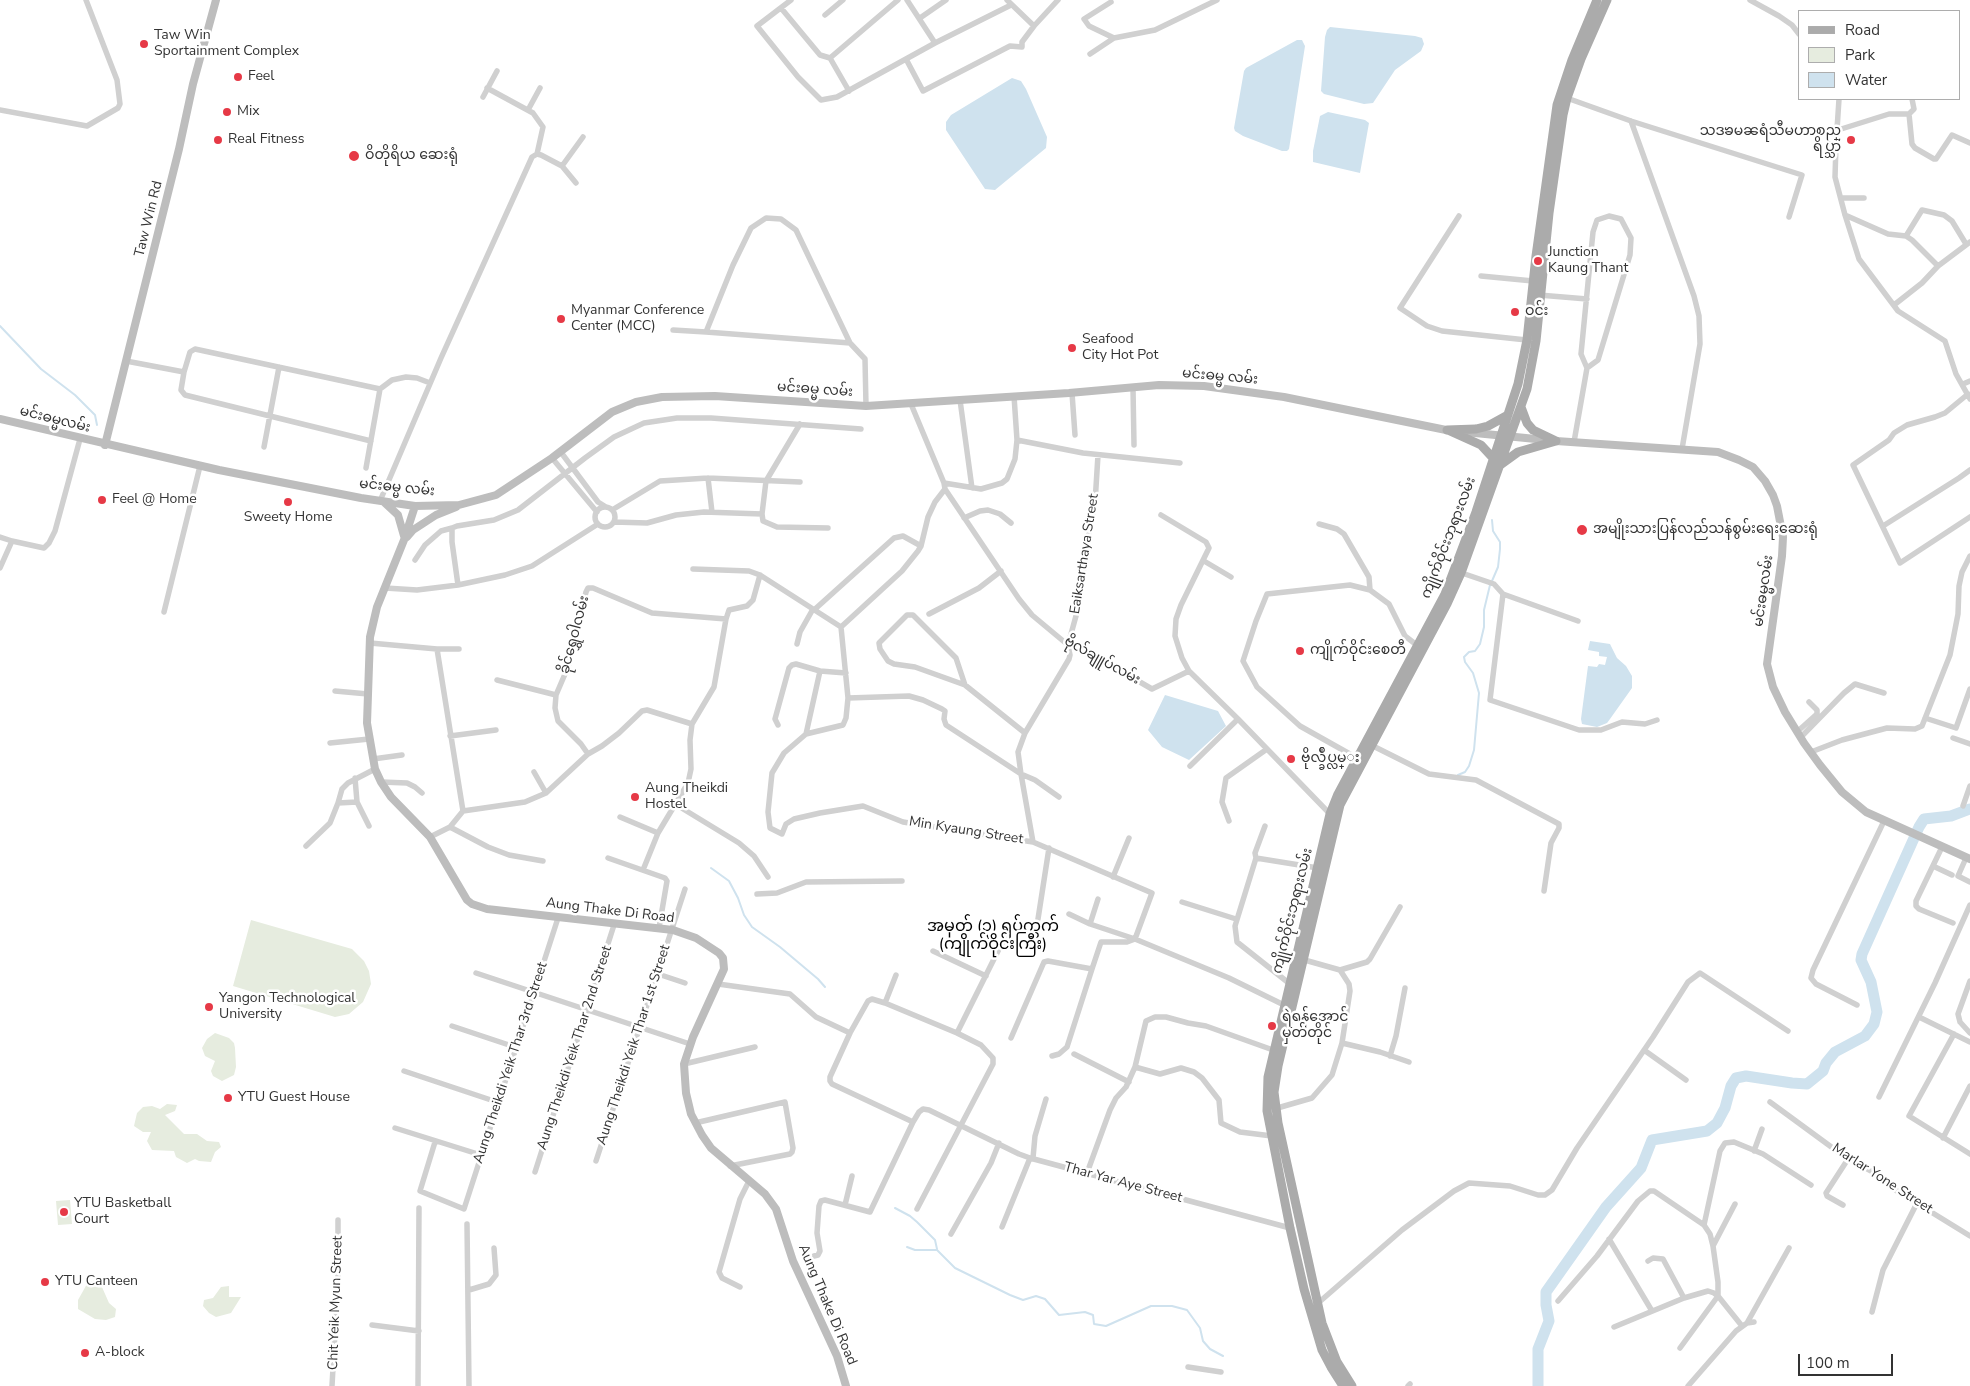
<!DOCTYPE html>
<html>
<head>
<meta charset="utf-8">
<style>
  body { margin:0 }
  #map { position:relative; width:1970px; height:1386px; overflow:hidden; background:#fff; font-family:"Nunito Sans",sans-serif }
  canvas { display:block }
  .legend { position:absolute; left:1798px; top:10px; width:162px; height:90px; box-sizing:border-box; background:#fff; border:1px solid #adadad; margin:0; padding:6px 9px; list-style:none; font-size:15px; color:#333 }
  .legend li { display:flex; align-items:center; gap:10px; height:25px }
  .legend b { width:25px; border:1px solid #adadad }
  .scale { position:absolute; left:1798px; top:1354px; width:95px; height:22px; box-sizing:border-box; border:2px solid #333; border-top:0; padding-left:6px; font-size:15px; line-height:18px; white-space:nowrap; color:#333; -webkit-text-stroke:4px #fff; paint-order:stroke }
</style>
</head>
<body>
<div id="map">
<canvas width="1970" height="1386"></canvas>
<ul class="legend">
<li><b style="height:6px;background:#ababab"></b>Road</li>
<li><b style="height:14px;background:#e6ecdf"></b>Park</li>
<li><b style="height:14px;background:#cfe2ee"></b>Water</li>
</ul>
<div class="scale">100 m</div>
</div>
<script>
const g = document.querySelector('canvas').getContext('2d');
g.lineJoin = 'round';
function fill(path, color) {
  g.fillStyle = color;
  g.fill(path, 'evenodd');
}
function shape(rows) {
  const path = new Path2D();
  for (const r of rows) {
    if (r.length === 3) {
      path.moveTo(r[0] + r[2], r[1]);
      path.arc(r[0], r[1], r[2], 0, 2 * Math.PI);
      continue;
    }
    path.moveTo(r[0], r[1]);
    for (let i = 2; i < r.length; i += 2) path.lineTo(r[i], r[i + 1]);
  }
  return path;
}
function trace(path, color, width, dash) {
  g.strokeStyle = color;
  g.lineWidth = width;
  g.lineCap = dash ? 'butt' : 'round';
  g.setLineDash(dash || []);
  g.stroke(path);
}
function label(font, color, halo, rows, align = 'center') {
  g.font = font + ' "Nunito Sans","Noto Sans Myanmar",sans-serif';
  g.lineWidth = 5;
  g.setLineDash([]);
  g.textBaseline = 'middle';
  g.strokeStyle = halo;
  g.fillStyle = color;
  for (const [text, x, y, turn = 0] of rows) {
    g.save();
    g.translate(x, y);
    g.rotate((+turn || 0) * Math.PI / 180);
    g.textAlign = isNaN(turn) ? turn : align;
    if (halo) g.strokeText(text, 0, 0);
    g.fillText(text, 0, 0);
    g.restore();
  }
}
const green = shape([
  [251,920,352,949,364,961,369,971,371,984,363,1002,349,1014,335,1017,233,986],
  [215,1033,229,1038,234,1043,235,1048,236,1067,234,1075,222,1081,213,1076,211,1071,215,1061,205,1056,202,1048,207,1039],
  [167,1104,177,1105,175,1111,165,1115,184,1134,197,1134,207,1141,219,1142,221,1147,215,1152,211,1162,199,1161,195,1159,187,1163,176,1157,174,1151,152,1150,147,1141,151,1132,143,1132,134,1126,137,1113,143,1107,152,1106,160,1109],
  [70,1200,72,1224,58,1225,56,1201],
  [98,1278,109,1303,116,1309,115,1317,106,1320,95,1319,78,1309,78,1300,87,1284],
  [229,1286,229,1297,241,1297,231,1313,216,1317,209,1313,203,1306,204,1300,213,1298,221,1287]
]);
const water = shape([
  [1330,27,1415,36,1422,38,1424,44,1421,51,1395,70,1373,103,1364,104,1324,94,1321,91,1325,37,1327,30],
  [1297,40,1302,40,1305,46,1289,149,1287,151,1282,151,1243,136,1235,131,1234,128,1244,71,1246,68],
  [1012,78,1021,81,1026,89,1047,137,1046,148,995,190,985,189,946,130,946,122,951,115],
  [1328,112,1365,120,1369,123,1360,173,1313,162,1313,151,1320,116],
  [1590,641,1610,644,1617,658,1626,666,1632,676,1632,688,1610,719,1607,723,1597,727,1582,724,1581,719,1588,666,1597,667,1599,664,1605,665,1607,657,1599,656,1599,652,1588,650],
  [1165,695,1218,711,1226,726,1189,760,1162,747,1148,730]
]);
const stream = shape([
  [0,326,41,369,75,395,95,415,97,425],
  [1492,520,1493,531,1500,542,1500,549,1498,567,1492,581],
  [1458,775,1465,772,1469,766,1474,750,1479,693,1473,673,1465,662,1464,657,1469,652,1475,651,1480,644,1484,627,1484,610,1490,585],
  [711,868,729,881,738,898,744,915,752,927,780,947,818,979,825,987],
  [895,1208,910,1216,917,1222,935,1240,937,1249],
  [907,1247,915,1250,937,1250,955,1268,1010,1295,1023,1300,1036,1296,1045,1299,1059,1315,1085,1312,1093,1315,1094,1324,1106,1326,1151,1306,1172,1306,1187,1310,1200,1328,1203,1341,1210,1349,1223,1356]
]);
const river = shape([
  [1538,1386,1538,1349,1549,1321,1546,1305,1546,1292,1606,1207,1641,1168,1652,1140,1707,1131,1717,1123,1725,1108,1731,1086,1736,1078,1746,1076,1792,1083,1807,1084,1823,1071,1826,1063,1835,1052,1865,1036,1874,1024,1877,1012,1871,982,1861,960,1862,954,1919,827,1924,819,1951,816,1970,809]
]);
const minor = shape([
  [791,0,757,26,798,77,821,100,837,97,935,43,1011,5],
  [907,0,935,43],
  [1007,0,1034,26],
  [1750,0,1779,16,1792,25,1799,34],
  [1111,2,1084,19,1089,26,1114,38,1155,30,1217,0],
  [781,8,820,55,830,58,898,0],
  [825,15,843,0],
  [920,18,946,0],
  [1090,54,1114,38],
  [830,58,849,91],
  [906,59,923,91,1010,46,1022,47,1022,42,1034,26,1058,0],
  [487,88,533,113,543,127,537,154],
  [483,97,497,71],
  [1564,97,1631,121,1802,175,1789,217],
  [1839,99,1836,145,1835,177,1845,215,1859,259,1898,311,1945,341,1956,374,1970,399],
  [0,110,87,126,118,108,120,104,117,80,86,0],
  [528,110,540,88],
  [1909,114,1912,144,1915,148,1934,159,1936,159,1952,135,1970,143],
  [1631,121,1694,296,1699,316,1700,344,1682,449],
  [1838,130,1889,114,1909,114,1914,109,1912,99],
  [562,166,583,137],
  [1841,198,1864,198],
  [1845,215,1888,234,1906,236,1912,240,1938,266],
  [1459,216,1400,308,1427,326,1442,331,1536,341],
  [1906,236,1922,210,1944,215,1952,221,1966,244],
  [1481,276,1533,281],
  [1539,295,1587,299],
  [1894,305,1922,283,1938,266,1970,242],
  [673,330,706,332,733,265,751,228,766,218,781,219,796,230,850,343,865,359,866,406],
  [706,332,850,343],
  [126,361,184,372,181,390,185,395,371,441],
  [184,372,190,352,195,349,380,389],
  [1963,384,1970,381],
  [1133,388,1134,445],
  [1072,393,1075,435],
  [1968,394,1945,413,1935,417,1907,425,1894,433,1889,440,1853,465,1900,563,1970,517],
  [960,400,972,488],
  [911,404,944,483,945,489,1019,599,1032,615,1068,645,1114,667,1152,689,1189,671,1238,719,1330,814],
  [800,424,766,481,762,514,763,521,777,527,828,528],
  [1017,440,1083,453,1180,463],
  [1574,442,1587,368,1581,354,1593,232,1597,220,1609,216,1621,219,1631,238,1630,255,1598,360,1587,368],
  [264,447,279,367],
  [560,451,598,502,606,507],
  [552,458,597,512],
  [366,468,380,389,392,380,406,377,417,378,430,383],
  [708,478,712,512],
  [944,483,981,489,1002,483,1007,479,1015,459,1017,440,1014,396],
  [380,501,441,358,532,157,537,154,541,155,562,166,576,183],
  [605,517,10],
  [612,510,660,481,708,478,800,482],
  [1161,515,1206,542,1209,548,1181,605,1176,619,1175,636,1182,658,1189,671],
  [964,518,980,511,988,510,1000,514,1011,523],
  [614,522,647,523,676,515,704,512,762,514],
  [1319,524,1337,529,1344,534,1369,577,1370,590],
  [1883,526,1959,478,1970,470],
  [0,537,12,541],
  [415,560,425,545,441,531,452,528],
  [1204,561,1231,577],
  [0,568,12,541,44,548,49,543,55,531,80,439],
  [693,569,749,571,760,575,841,627],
  [1459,572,1494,584,1503,594,1578,621],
  [458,585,452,542,452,528,457,526,494,520,518,510,585,458,614,437,644,423,677,418,711,418,861,429],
  [385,588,417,590,458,585,505,575,532,566,598,524],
  [1503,594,1490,700,1579,730,1601,730,1622,722,1645,724,1657,720],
  [814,610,894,538,903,536,921,546],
  [164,612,200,466],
  [929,614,979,588,1001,571],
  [841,627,848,698,846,718,843,725,806,734,784,753,772,773,768,812,770,828,782,834,786,824,794,819,820,813,863,806,903,822,1033,842,1152,893,1135,939,1127,942,1101,942,1092,969],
  [841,627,902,571,918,551,921,546,928,517,935,502,945,489],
  [370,643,437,649,459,649],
  [797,644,800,632,813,609],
  [437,649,463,811],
  [497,680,556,695],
  [965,685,956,658,913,615,907,615,879,643,880,649,888,661,894,664,915,667,965,685,1025,733],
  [335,691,368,694],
  [848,698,909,696,923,700,942,709,945,711,944,719,946,725,1021,774,1033,842],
  [1925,718,1956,728,1970,689],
  [778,725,775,719,789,668,792,665,796,664,820,671,846,673],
  [1798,731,1817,714,1817,710,1809,702],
  [806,734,820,671],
  [450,736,496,730],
  [1801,737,1844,693,1855,684,1884,693],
  [1953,738,1970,744],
  [330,743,369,739],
  [1371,745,1429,774,1476,780,1559,824,1559,828,1551,843,1544,891],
  [1811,752,1842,740,1887,728,1915,729,1922,726,1950,655,1958,614,1959,586,1962,572,1970,556],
  [588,754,581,744,558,721,555,708,556,695,568,667,586,592,588,588,593,588,652,613,726,619],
  [1357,758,1300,726,1257,687,1243,661,1256,621,1267,594,1350,585,1370,590,1389,604,1405,636,1418,646],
  [373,759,402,755],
  [1190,766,1238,719],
  [534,772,546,793],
  [355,778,357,802,369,826],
  [381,782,407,783,415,787,422,793],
  [1059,797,1035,780,1021,774,1018,752,1025,733,1069,659,1070,655,1068,645,1079,605,1087,543,1095,503,1098,455],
  [338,803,342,789,348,783,375,769],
  [675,804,739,843,754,856,768,877],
  [1963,806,1970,786],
  [620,817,658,833],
  [1229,821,1222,802,1226,778,1267,749],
  [1265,826,1255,853,1256,858,1235,926,1237,942,1290,984],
  [450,827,488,847,509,855,543,861],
  [430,837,450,827,463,811,525,802,546,793,588,754,602,746,619,733,642,711,647,710,692,724],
  [306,846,330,823,338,803,357,802],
  [1942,847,1916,901,1916,906,1919,909,1953,923],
  [608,858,665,878,667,881,659,928],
  [1256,858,1318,868],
  [1966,858,1958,876,1970,882],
  [1933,866,1952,875],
  [643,870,658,833,688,783,691,769,690,740,692,724,714,687,726,619,729,610,747,606,753,600,760,575],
  [1113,877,1129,838],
  [757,894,777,893,806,882,902,881],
  [1182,902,1236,919],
  [1069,914,1090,924,1135,939,1229,978,1284,1005],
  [1038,919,1049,848],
  [1090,924,1098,899],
  [933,951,986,976],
  [1301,959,1340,970,1367,962,1370,959,1400,907],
  [476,973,690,1044],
  [658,974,685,983],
  [1970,981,1958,1014,1960,1022,1970,1033],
  [718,984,790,994,816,1017,850,1033],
  [885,1003,896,975],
  [1857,1005,1816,984,1811,978,1813,970,1884,821],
  [1919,1017,1970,1042],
  [452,1026,515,1047],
  [957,1033,1010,927],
  [1954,1034,1909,1116,1970,1154],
  [1011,1038,1044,962,1048,961,1092,969,1067,1047,1059,1054,1052,1056],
  [1342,1043,1380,1052,1409,1062],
  [1644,1050,1686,1080],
  [1074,1054,1129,1082],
  [1390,1056,1396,1036,1405,988],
  [684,1064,755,1047],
  [1135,1067,1160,1074,1181,1068,1194,1072,1202,1078,1219,1100,1221,1123,1240,1132,1272,1136],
  [404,1071,497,1102],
  [1879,1097,1935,983,1970,905],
  [1770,1102,1845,1157,1873,1172,1897,1191,1970,1236],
  [1267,1111,1312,1098,1332,1075,1342,1043,1350,991,1349,984,1340,970],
  [913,1122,832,1084,830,1081,830,1077,850,1033,868,1001,872,999,885,1003,957,1033,981,1045,993,1058,993,1064,917,1209],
  [695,1123,785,1102,793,1148,792,1152,790,1154,730,1166],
  [395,1128,481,1155],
  [1943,1138,1970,1086],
  [435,1142,420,1191,464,1209,558,918],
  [1754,1151,1762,1129],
  [1033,1158,1035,1136,1046,1099],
  [596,1161,685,889],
  [535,1172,614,925],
  [1087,1173,1110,1110,1116,1098,1126,1087,1135,1067,1146,1021,1155,1017,1166,1017,1188,1023,1206,1026,1273,1050],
  [845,1205,852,1176],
  [1843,1205,1827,1196,1826,1193,1848,1159],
  [467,1224,469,1386],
  [1704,1225,1720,1151,1725,1143,1734,1142,1763,1154,1811,1185],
  [1002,1227,1030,1158],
  [951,1234,991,1163,999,1143],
  [1609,1239,1652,1311],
  [1713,1246,1735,1204],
  [814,1256,818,1255,820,1251,817,1233,819,1206,821,1201,825,1200,870,1212,913,1122,919,1112,923,1109,929,1110,1019,1154,1030,1158,1290,1228],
  [1648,1261,1653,1258,1663,1259,1684,1298],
  [740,1287,722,1278,719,1272,740,1199,749,1181],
  [469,1290,489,1284,496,1275,494,1248],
  [1558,1301,1597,1256,1638,1201,1650,1191,1654,1191,1704,1225,1710,1234,1713,1246,1718,1282,1718,1296,1680,1348],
  [1317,1304,1402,1230,1454,1191,1469,1183,1510,1186,1538,1195,1545,1195,1552,1190,1577,1148,1653,1037,1688,982,1700,973,1788,1031],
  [1872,1312,1883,1270,1917,1203],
  [1747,1323,1789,1248],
  [372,1325,419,1331],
  [1614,1327,1684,1298,1708,1291,1714,1293,1718,1296,1742,1326],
  [1188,1367,1221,1372],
  [332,1386,338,1278,338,1220],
  [418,1386,419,1208],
  [1408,1386,1410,1384],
  [1688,1386,1736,1331,1747,1323,1754,1322]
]);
const secondary = shape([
  [0,419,219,470,361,498,415,506,459,505,496,495,552,458,612,412,636,402,662,397,715,396,866,406,1069,393,1159,385,1204,386,1284,397,1451,431],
  [1465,432,1556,441,1718,452,1739,460,1753,467,1765,481,1773,495,1777,506,1783,537,1782,556,1767,664,1773,687,1785,712,1804,743,1820,765,1842,792,1866,812,1970,859],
  [105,445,179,149,193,84,216,0],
  [384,502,398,515,404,536],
  [415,506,404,540,377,607,370,637,367,723,375,769,381,782,391,797,430,837,467,900,472,904,487,909,673,930,696,938,719,953,723,958,724,969,693,1037,684,1064,686,1093,691,1114,702,1135,711,1148,765,1194,776,1209,793,1261,837,1356,846,1386],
  [407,537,413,530,436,515,456,507]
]);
const primary = shape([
  [1521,407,1527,423,1533,430,1556,441],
  [1447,430,1476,429,1488,426,1508,415],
  [1450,431,1481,445,1493,458],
  [1500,465,1518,452,1556,441],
  [1343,1386,1331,1367,1322,1350,1304,1289,1290,1228,1267,1111,1268,1077,1330,814,1338,794,1445,594,1476,512,1518,384,1527,340,1536,256,1557,105,1572,60,1597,0],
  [1352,1386,1337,1362,1322,1323,1278,1123,1274,1092,1278,1066,1340,805,1447,604,1461,573,1527,389,1536,341,1549,213,1563,115,1567,98,1581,59,1607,0]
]);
const markers = [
  [144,44,5,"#e63946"],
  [238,77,5,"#e63946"],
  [227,112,5,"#e63946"],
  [218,140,5,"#e63946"],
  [1851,140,5,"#e63946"],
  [354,156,6,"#e63946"],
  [1538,261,5,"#e63946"],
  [1515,312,5,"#e63946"],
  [561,319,5,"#e63946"],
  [1072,348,5,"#e63946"],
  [102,500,5,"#e63946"],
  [288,502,5,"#e63946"],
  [1582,530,6,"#e63946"],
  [1300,651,5,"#e63946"],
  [1291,759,5,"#e63946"],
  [635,797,5,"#e63946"],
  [209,1007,5,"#e63946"],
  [1272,1026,5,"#e63946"],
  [228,1098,5,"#e63946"],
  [64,1212,5,"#e63946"],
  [45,1282,5,"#e63946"],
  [85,1353,5,"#e63946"]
];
const poiNames = [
  ["Taw Win",154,36],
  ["Sportainment Complex",154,52],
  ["Feel",248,77],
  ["Mix",237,112],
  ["သဒၶမၼရံသီမဟာစည္",1841,132,"right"],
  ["ရိပ္သာ",1841,148,"right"],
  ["Real Fitness",228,140],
  ["ဝိတိုရိယ ဆေးရုံ",365,156],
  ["Junction",1548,253],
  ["Kaung Thant",1548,269],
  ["Myanmar Conference",571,311],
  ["Center (MCC)",571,327],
  ["ဝင်း",1525,312],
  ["Seafood",1082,340],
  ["City Hot Pot",1082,356],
  ["Feel @ Home",112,500],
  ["Sweety Home",288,518,"center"],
  ["အမျိုးသားပြန်လည်သန်စွမ်းရေးဆေးရုံ",1593,530],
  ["ကျိုက်ဝိုင်းစေတီ",1310,651],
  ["ဗိုလ္ခ်ဳပ္လမ္း",1301,759],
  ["Aung Theikdi",645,789],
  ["Hostel",645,805],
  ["Yangon Technological",219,999],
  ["University",219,1015],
  ["ရဲရန်အောင်",1282,1018],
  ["မှတ်တိုင်",1282,1034],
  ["YTU Guest House",238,1098],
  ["YTU Basketball",74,1204],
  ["Court",74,1220],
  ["YTU Canteen",55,1282],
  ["A-block",95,1353]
];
const streetNames = [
  ["Taw Win Rd",149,219,-76],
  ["မင်းဓမ္မ လမ်း",1220,377,5],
  ["မင်းဓမ္မ လမ်း",815,390,4],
  ["မင်းဓမ္မလမ်း",55,420,14],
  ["မင်းဓမ္မ လမ်း",397,488,6],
  ["ကျိုက်ဝိုင်းဘုရားလမ်း",1449,538,-69],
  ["Eaiksarthaya Street",1085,554,-81],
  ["မင်းဓမ္မလမ်း",1764,591,-82],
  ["ခိုင်ရွှေဝါလမ်း",575,635,-75],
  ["ဗိုလ်ချူပ်လမ်း",1102,661,29],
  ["Min Kyaung Street",966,831,9],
  ["Aung Thake Di Road",610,911,7],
  ["ကျိုက်ဝိုင်းဘုရားလမ်း",1293,911,-76],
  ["Aung Theikdi Yeik Thar 1st Street",634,1045,-72],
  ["Aung Theikdi Yeik Thar 2nd Street",575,1048,-72],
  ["Aung Theikdi Yeik Thar 3rd Street",511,1063,-72],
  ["Marlar Yone Street",1882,1179,33],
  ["Thar Yar Aye Street",1123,1183,15],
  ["Chit Yeik Myun Street",336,1303,-88],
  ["Aung Thake Di Road",827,1305,67]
];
const quarterNames = [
  ["အမှတ် (၃) ရပ်ကွက်",993,927],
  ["(ကျိုက်ဝိုင်းကြီး)",993,945]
];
fill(green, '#e6ecdf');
fill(water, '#cfe2ee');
trace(stream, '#cfe2ee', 2);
trace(river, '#cfe2ee', 11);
trace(minor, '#d0d0d0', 5.5);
trace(secondary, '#bdbdbd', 8);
trace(primary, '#ababab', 9);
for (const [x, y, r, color] of markers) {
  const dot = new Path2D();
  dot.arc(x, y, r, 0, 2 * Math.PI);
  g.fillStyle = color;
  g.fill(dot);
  trace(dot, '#fff', 2);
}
label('14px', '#333', '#fff', poiNames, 'left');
label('14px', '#333', '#fff', streetNames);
label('16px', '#000', '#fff', quarterNames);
</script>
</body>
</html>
